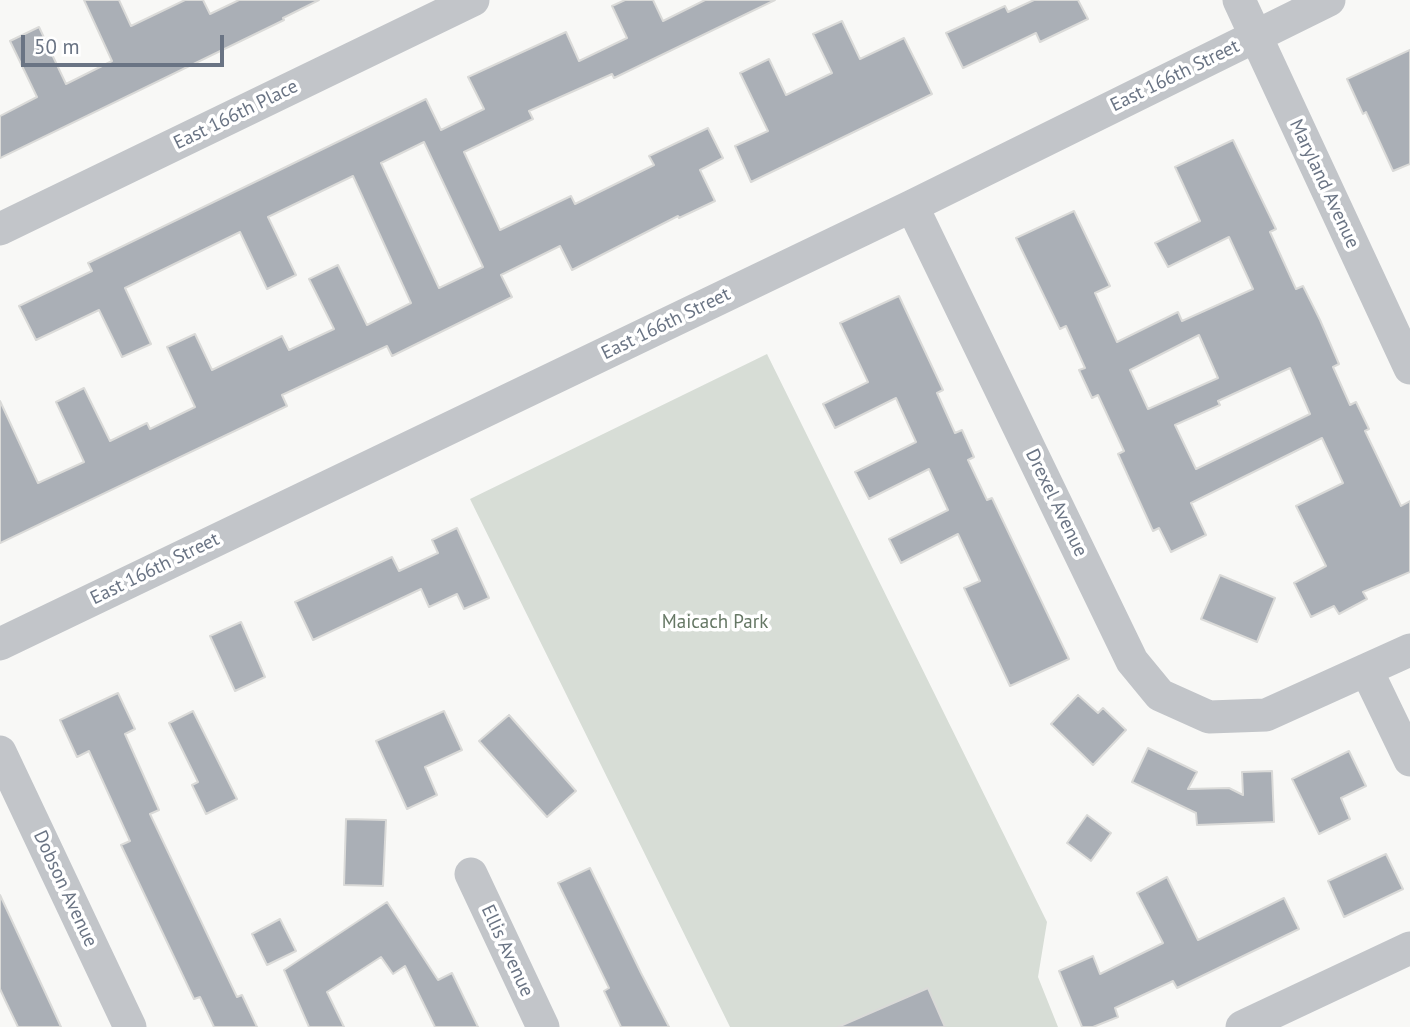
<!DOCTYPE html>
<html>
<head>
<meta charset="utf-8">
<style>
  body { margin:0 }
  #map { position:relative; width:1410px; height:1027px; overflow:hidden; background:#f8f8f6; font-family:"PT Sans",sans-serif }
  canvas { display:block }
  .scale { position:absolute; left:21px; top:35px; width:203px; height:32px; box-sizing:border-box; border:4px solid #6a7484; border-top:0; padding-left:9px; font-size:21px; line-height:24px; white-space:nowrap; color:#6a7484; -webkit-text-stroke:5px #fff; paint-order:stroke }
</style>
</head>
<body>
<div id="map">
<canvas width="1410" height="1027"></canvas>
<div class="scale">50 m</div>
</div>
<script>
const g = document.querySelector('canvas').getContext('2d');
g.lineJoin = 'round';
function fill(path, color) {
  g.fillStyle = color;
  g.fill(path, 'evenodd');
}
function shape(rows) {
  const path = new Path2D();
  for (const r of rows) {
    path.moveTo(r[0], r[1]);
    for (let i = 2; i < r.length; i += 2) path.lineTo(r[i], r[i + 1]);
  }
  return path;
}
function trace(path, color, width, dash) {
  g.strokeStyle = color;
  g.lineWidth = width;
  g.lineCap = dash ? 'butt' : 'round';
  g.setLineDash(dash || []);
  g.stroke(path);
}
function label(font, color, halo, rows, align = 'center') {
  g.font = font + ' "PT Sans",sans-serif';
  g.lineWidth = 7;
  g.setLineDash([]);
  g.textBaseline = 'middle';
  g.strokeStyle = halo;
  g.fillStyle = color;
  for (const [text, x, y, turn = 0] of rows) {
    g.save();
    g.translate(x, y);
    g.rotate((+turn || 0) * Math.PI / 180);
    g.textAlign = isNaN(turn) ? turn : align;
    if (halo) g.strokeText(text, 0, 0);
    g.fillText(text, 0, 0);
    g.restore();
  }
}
const green = shape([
  [767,354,1047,922,1038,977,1058,1027,730,1027,470,499]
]);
const building = shape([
  [84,0,119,0,131,26,185,0,203,0,210,14,239,0,319,0,283,18,284,20,0,158,0,116,37,97,10,41,39,27,66,84,112,61,84,0],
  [625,0,653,0,663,21,705,0,775,0,614,78,612,74,529,111,533,119,464,152,500,230,571,196,575,204,654,165,649,156,708,128,723,158,700,170,715,201,679,218,678,216,572,270,560,246,501,275,512,297,392,356,387,346,282,395,287,406,0,543,0,401,38,483,84,462,56,402,84,388,110,441,147,423,150,429,195,407,167,347,195,334,212,370,282,336,289,350,334,329,309,279,338,265,367,325,411,303,353,176,268,217,296,275,267,289,240,232,125,288,151,344,122,357,99,310,36,340,19,306,92,271,88,263,426,99,441,130,484,109,468,77,566,32,579,61,627,38,612,6,625,0],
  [424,142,483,267,439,288,381,163,424,142],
  [1034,0,1078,0,1088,19,1040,42,1036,33,963,68,946,33,1005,6,1008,12,1034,0],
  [842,21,860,59,904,38,932,94,751,182,735,146,768,131,740,73,769,59,786,95,832,73,813,34,842,21],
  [1410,50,1410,164,1393,171,1366,112,1363,114,1347,79,1410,50],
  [1233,140,1276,229,1270,232,1296,289,1303,286,1320,320,1339,364,1333,367,1350,405,1356,402,1369,429,1365,431,1401,506,1410,501,1410,572,1363,592,1367,599,1339,614,1334,606,1311,617,1294,583,1326,566,1296,506,1343,483,1322,438,1191,503,1206,535,1171,552,1159,528,1153,531,1118,454,1124,451,1098,395,1092,398,1079,370,1085,368,1066,326,1060,329,1016,238,1074,211,1110,286,1095,293,1117,342,1178,312,1182,321,1253,289,1229,237,1168,267,1155,243,1200,221,1175,167,1233,140],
  [1199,335,1218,378,1148,409,1130,370,1199,335],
  [1290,368,1310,414,1196,469,1175,425,1220,405,1218,401,1290,368],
  [899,296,943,390,937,393,955,433,962,430,974,457,968,460,987,500,992,498,1069,659,1010,686,964,588,980,581,958,534,901,563,889,539,948,510,929,469,869,499,855,472,916,442,896,398,835,428,823,404,868,382,840,323,899,296],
  [457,528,489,598,464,609,457,594,429,607,421,589,313,640,295,602,392,557,399,571,438,553,432,540,457,528],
  [1220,575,1275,598,1257,642,1201,619,1220,575],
  [241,622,265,677,235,691,210,636,241,622],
  [118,693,135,729,125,734,159,810,150,814,237,997,242,995,257,1027,214,1027,200,997,194,999,121,845,130,841,89,751,77,757,60,720,118,693],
  [1078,695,1098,713,1103,708,1126,730,1093,765,1051,724,1078,695],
  [193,711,237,799,206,814,192,785,198,782,169,723,193,711],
  [444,711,462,750,425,767,437,795,407,809,376,741,444,711],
  [509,715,576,791,547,817,479,741,509,715],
  [1148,748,1197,772,1188,789,1229,788,1243,795,1242,772,1272,771,1274,822,1197,825,1196,813,1132,782,1148,748],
  [1349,751,1366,786,1341,798,1350,819,1319,834,1292,779,1349,751],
  [1087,815,1111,833,1091,861,1067,843,1087,815],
  [346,819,386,820,383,886,344,885,346,819],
  [1386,854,1403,889,1344,917,1328,881,1386,854],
  [590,868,641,973,669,1027,621,1027,604,991,609,988,558,883,590,868],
  [1167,877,1198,940,1284,898,1299,929,1177,988,1173,981,1115,1008,1118,1017,1093,1027,1082,1027,1059,971,1093,956,1100,974,1163,943,1137,893,1167,877],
  [0,895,50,1003,61,1027,18,1027,6,1002,0,989,0,895],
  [387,902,438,980,452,973,478,1027,435,1027,405,966,393,974,381,957,327,992,344,1027,309,1027,284,970,387,902],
  [280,919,296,951,267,965,252,934,280,919],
  [928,988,945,1027,838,1027,928,988]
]);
const minor = shape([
  [1239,0,1410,368],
  [912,206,1132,661,1160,695,1209,717,1266,715,1410,650],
  [0,229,473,0],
  [0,644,912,206,1329,0],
  [1367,671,1410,760],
  [0,752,130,1027],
  [471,874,543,1027],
  [1242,1027,1410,948]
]);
const streetNames = [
  ["East 166th Street",1175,76,-26],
  ["East 166th Place",236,115,-26],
  ["Maryland Avenue",1324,184,65],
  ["East 166th Street",666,324,-26],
  ["Drexel Avenue",1056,503,64],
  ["East 166th Street",155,569,-26],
  ["Dobson Avenue",65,889,65],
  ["Ellis Avenue",507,951,65]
];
const parkNames = [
  ["Maicach Park",715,623]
];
fill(green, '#d7ddd6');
fill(building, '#aaafb6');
trace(building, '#dadad8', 2);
trace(minor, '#c2c5c9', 33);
label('19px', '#6a7484', '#fff', streetNames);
label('19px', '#657764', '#fff', parkNames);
</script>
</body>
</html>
